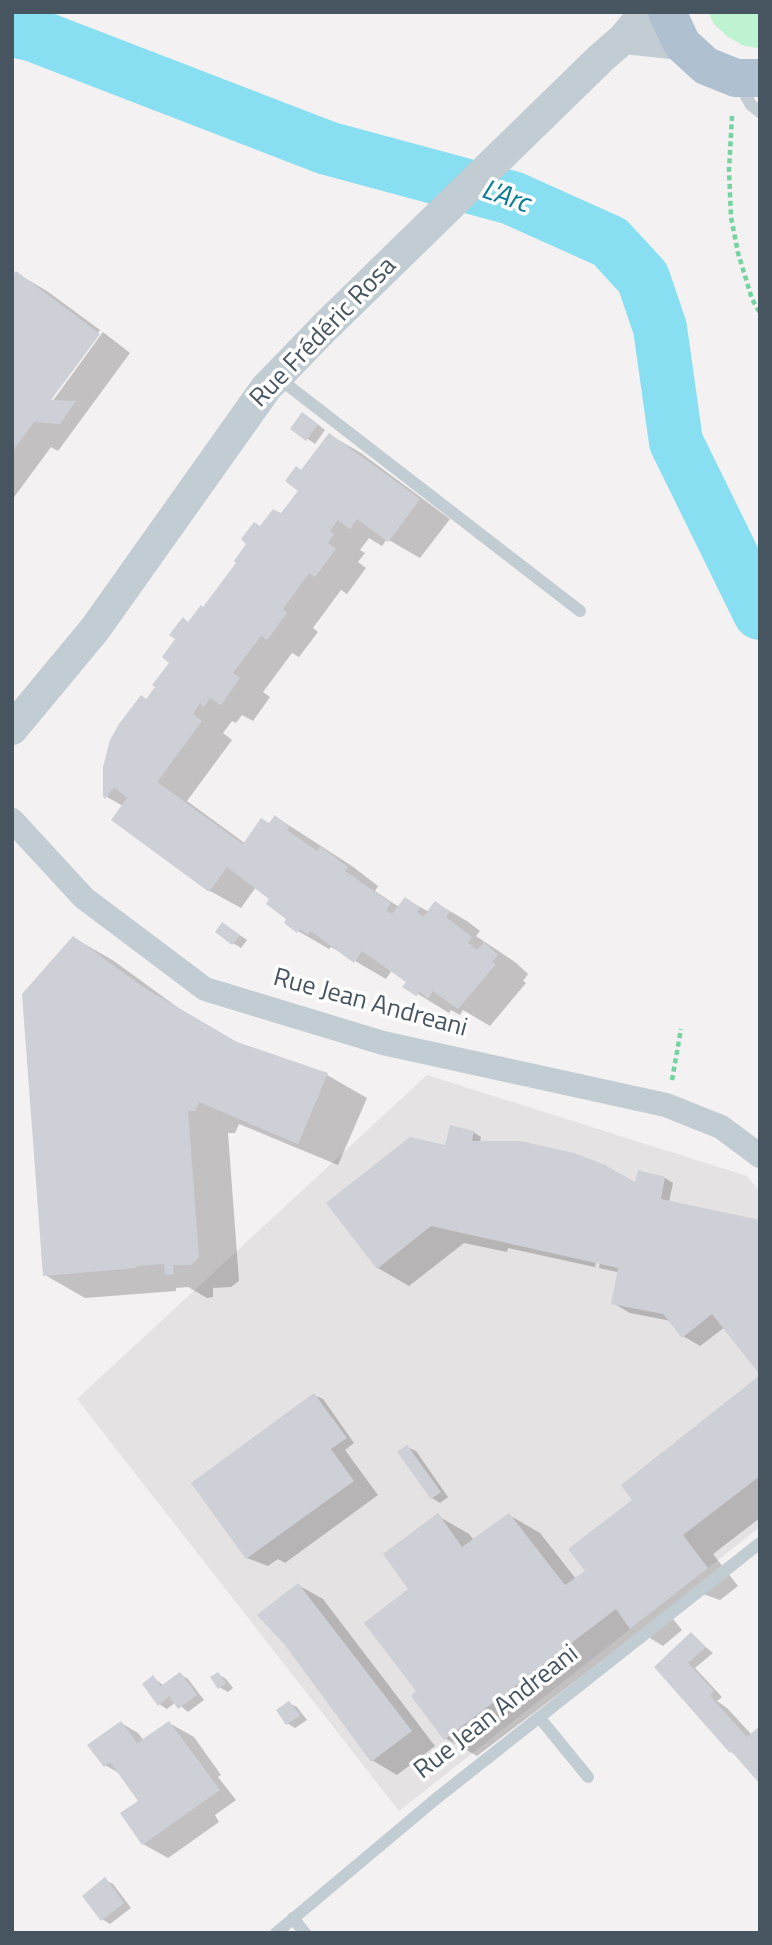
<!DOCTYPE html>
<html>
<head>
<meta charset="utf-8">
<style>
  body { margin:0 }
  #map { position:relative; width:772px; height:1945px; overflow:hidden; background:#f3f1f1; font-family:"Titillium Web",sans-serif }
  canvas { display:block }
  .frame { position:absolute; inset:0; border:14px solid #475560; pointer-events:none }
</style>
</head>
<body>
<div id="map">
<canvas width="772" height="1945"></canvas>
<div class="frame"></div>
</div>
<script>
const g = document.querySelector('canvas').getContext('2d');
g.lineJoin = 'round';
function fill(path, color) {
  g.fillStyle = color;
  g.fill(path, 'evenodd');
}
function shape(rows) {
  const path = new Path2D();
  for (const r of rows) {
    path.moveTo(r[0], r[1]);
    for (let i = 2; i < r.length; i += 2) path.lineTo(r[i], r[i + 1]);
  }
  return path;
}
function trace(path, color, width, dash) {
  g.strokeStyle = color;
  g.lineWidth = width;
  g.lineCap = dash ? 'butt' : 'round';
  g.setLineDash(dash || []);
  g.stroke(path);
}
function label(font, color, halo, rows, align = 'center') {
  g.font = font + ' "Titillium Web",sans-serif';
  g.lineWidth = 7;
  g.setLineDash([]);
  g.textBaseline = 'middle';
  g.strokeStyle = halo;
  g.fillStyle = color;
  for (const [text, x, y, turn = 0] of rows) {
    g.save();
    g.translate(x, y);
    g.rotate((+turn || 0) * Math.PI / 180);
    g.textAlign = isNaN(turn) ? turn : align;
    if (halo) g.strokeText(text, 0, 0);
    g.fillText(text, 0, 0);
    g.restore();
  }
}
const education = shape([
  [427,1075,747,1176,760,1192,760,1527,399,1811,77,1399]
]);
const green = shape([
  [708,12,760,12,760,49,742,45,727,36,714,24]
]);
const shadow = shape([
  [16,273,47,291,100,330,47,402,52,402,103,332,130,353,58,451,51,447,12,500,12,279],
  [311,419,325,430,315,444,292,428],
  [330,435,361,453,450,519,420,558,387,539,382,546,369,538,360,550,365,553,358,562,366,568,347,594,341,590,313,628,318,632,299,657,292,653,263,692,270,697,253,721,242,715,236,723,232,721,223,733,232,740,187,801,246,844,270,825,276,817,352,866,378,886,375,891,399,907,406,899,429,912,436,903,467,921,480,931,476,936,515,962,528,974,523,981,526,983,490,1026,463,1010,460,1015,451,1010,449,1013,405,986,408,982,392,970,386,979,331,947,329,949,298,931,271,899,256,887,241,908,210,891,123,806,107,797,147,700,172,662,189,623,204,609,261,528,281,515,300,491,302,472],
  [231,929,247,940,241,948,233,943],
  [74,938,114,961,184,1012,238,1044,327,1075,367,1098,338,1165,239,1124,235,1133,228,1133,239,1281,231,1287,213,1288,213,1297,207,1298,188,1287,176,1288,176,1291,85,1298,45,1275],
  [473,1132,481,1137,480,1142,628,1210,665,1178,673,1183,669,1202,725,1327,700,1346,683,1336,671,1321,630,1313,613,1303,619,1273,617,1272,508,1248,507,1252,464,1243,409,1286,378,1268,444,1147],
  [601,1238,604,1239,599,1268,595,1267],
  [760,1378,760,1518,713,1554,738,1586,720,1600,703,1594,673,1619,682,1630,663,1646,640,1632,477,1756,445,1738,418,1692,411,1590,438,1516,469,1534,474,1540,509,1515,540,1533,576,1579,588,1571,633,1502],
  [314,1395,323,1399,354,1443,345,1450,378,1495,285,1563,278,1559,268,1566,247,1558],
  [407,1447,416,1451,448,1497,440,1503,432,1498],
  [298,1585,323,1599,435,1746,397,1775,372,1760],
  [691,1635,713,1653,695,1668,722,1697,717,1701,727,1708,752,1735,737,1756,731,1752,656,1667],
  [180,1674,188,1679,204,1700,188,1712,176,1702,167,1709,159,1704,153,1677,164,1686],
  [218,1674,226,1679,233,1688,228,1692,219,1687],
  [289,1703,297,1707,307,1720,295,1728,287,1723],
  [121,1723,138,1733,144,1741,169,1723,194,1737,221,1775,218,1777,236,1800,215,1815,219,1822,168,1858,143,1844,141,1802,122,1775,105,1765],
  [105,1880,113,1884,131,1908,110,1924,102,1919]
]);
const river = shape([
  [12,30,34,35,327,148,512,198,610,242,643,278,660,328,676,442,760,613]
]);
const building = shape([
  [16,271,100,334,51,400,76,401,60,424,34,422,12,452,12,276],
  [302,412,318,424,306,441,290,429],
  [329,433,420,499,388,542,357,519,350,529,338,520,330,531,334,534,328,543,336,549,315,577,309,573,283,609,287,613,267,640,261,636,233,673,240,678,221,705,210,698,204,707,200,703,193,714,202,721,157,782,243,844,261,818,269,823,275,815,289,827,287,830,317,851,320,846,348,867,345,871,391,903,386,910,392,914,405,897,420,908,417,912,423,917,435,901,450,912,446,917,472,937,468,943,477,950,484,942,498,955,492,962,496,964,458,1009,433,991,428,999,420,992,416,996,402,987,406,982,362,951,354,963,311,931,308,935,300,929,297,933,284,923,286,919,266,904,269,899,227,867,209,892,111,820,127,798,114,787,105,799,103,796,103,767,110,740,119,724,141,695,146,699,155,687,152,685,169,663,162,657,175,639,169,635,183,617,188,622,201,605,203,607,236,563,234,561,246,544,241,539,254,522,260,526,273,509,281,513,298,491,285,481,296,466,301,470],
  [222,922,240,935,232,945,215,932],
  [73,936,143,987,237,1042,328,1073,298,1144,199,1102,195,1111,188,1111,199,1257,191,1265,173,1265,174,1274,165,1275,164,1264,136,1266,137,1268,43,1276,22,994],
  [450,1125,474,1131,472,1141,520,1141,574,1153,605,1165,635,1182,638,1170,665,1177,661,1199,760,1220,760,1375,712,1314,682,1338,663,1314,611,1304,618,1268,431,1226,377,1269,326,1203,410,1137,445,1145],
  [760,1375,760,1476,683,1535,708,1568,630,1629,616,1609,444,1740,411,1696,416,1691,364,1623,408,1589,383,1554,438,1513,462,1547,509,1513,565,1585,585,1571,568,1549,632,1500,621,1485],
  [314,1393,347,1438,331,1449,354,1481,246,1559,191,1483],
  [407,1445,441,1492,431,1499,397,1452],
  [298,1583,412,1731,371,1762,285,1645,257,1615],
  [691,1632,706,1647,688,1663,714,1691,710,1696,747,1737,760,1726,760,1784,731,1751,730,1753,654,1667],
  [180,1672,197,1695,178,1709,169,1696,158,1706,142,1684,153,1675,161,1686],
  [218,1672,226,1683,218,1689,210,1677],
  [289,1701,300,1715,286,1725,276,1710],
  [121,1721,137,1743,169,1721,220,1790,142,1845,120,1813,138,1801,110,1762,104,1767,87,1745],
  [105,1877,124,1903,101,1921,82,1896]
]);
const path = shape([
  [732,116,729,170,731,217,738,253,752,299,760,313],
  [672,1080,681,1029]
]);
const service = shape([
  [740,85,751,105,760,112],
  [277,377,580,611],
  [539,1717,588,1777],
  [293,1918,305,1933],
  [276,1933,437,1798,760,1543]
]);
const minor = shape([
  [12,820,84,898,205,989,383,1043,666,1105,721,1127,760,1156]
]);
const tertiary = shape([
  [624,38,682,44],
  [12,729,95,629,266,388,325,327,601,58,624,38,645,12]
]);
const primary = shape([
  [667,12,682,44,706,66,736,78,760,78]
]);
const streetNames = [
  ["Rue Frédéric Rosa",324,333,-46],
  ["Rue Jean Andreani",370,1004,15],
  ["Rue Jean Andreani",497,1713,-38]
];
const waterNames = [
  ["L'Arc",505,198,19]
];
fill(education, '#e4e2e3');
fill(green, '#bef3d1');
fill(shadow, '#0003');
trace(river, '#88dff2', 54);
fill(building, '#cdd0d6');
trace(path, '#73d3a1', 4.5, [5, 3.5]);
trace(service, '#c1ccd3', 12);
trace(minor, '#c1ccd3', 24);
trace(tertiary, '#c1ccd3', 32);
trace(primary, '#afc1d1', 38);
label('26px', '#475560', '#fff', streetNames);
label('italic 28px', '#067c96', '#fff', waterNames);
</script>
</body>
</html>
